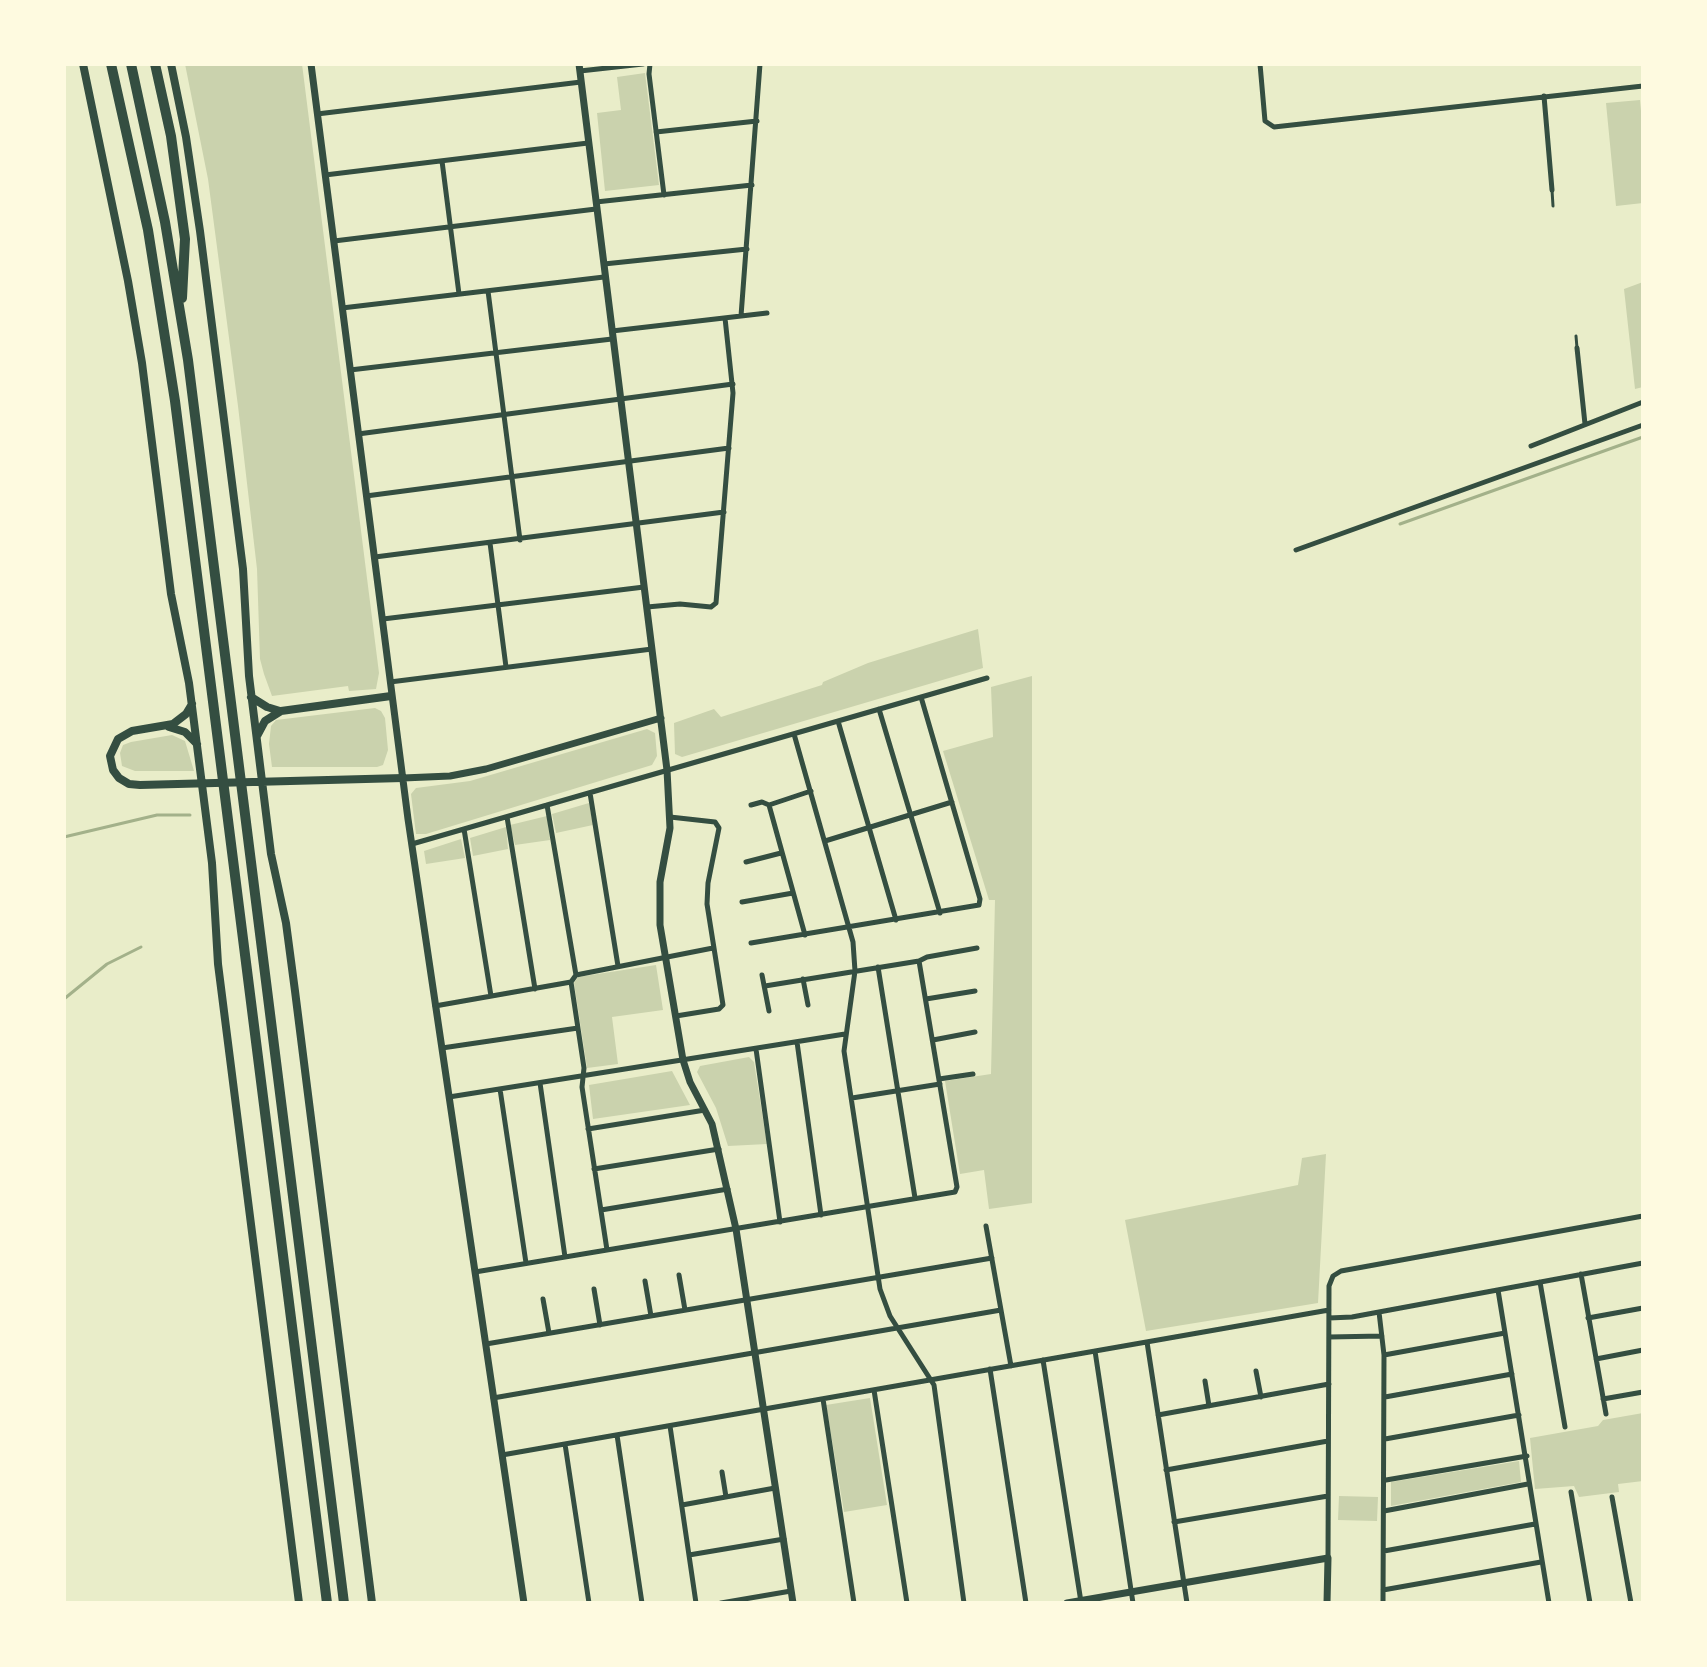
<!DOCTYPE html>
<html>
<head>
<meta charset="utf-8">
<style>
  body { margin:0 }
  #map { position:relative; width:1707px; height:1667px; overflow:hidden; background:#e9edc9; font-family:Inter,sans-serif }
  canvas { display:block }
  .frame { position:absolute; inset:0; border:66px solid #fefae0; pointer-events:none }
</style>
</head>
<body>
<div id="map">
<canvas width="1707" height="1667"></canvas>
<div class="frame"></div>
</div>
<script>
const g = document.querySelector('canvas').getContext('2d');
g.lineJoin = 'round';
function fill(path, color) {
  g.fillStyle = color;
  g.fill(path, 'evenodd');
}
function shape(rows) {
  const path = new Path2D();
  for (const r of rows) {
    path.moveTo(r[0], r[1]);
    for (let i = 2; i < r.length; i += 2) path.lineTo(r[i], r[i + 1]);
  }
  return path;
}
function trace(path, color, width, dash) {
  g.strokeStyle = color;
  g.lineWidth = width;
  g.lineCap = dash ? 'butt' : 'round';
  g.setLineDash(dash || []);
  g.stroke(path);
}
const green = shape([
  [185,64,302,64,379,673,376,689,349,691,348,686,272,696,264,674,260,659,257,569,238,406,208,179],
  [645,73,659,185,605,191,597,113,621,110,617,77],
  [1640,100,1643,133,1643,203,1616,206,1606,103],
  [1643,282,1643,387,1635,389,1624,289],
  [978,629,983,668,682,757,675,754,674,723,714,709,721,717,822,685,823,682,868,663],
  [1032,676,1032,1203,989,1209,984,1170,960,1174,945,1081,991,1074,995,900,989,900,943,751,993,737,991,687],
  [375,708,381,711,385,718,388,750,383,765,377,767,272,767,269,744,271,726,276,720],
  [647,729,655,733,657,756,652,765,426,834,416,834,411,794,416,788,470,781],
  [172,735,185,741,194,771,135,771,122,766,120,753,123,745,131,742],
  [589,803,593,825,556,833,552,814],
  [547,816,550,840,515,845,510,825],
  [506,827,508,849,473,856,470,838],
  [461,839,465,858,426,864,424,851],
  [656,965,663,1010,612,1017,618,1064,587,1068,574,983,578,977],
  [749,1057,754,1062,767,1144,728,1146,716,1108,697,1072,700,1066],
  [672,1071,690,1105,593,1119,589,1085],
  [1326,1154,1318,1303,1146,1331,1125,1220,1298,1185,1302,1158],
  [870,1398,887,1505,844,1512,826,1405],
  [1643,1413,1643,1481,1618,1484,1619,1492,1579,1497,1574,1486,1535,1489,1530,1438,1598,1426,1603,1420],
  [1519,1461,1521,1482,1391,1506,1391,1482],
  [1339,1496,1378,1497,1377,1521,1338,1520]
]);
const stream = shape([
  [1400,524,1643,437],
  [64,837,157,815,190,815],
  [64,999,107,964,141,947]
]);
const service = shape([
  [1552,190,1553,206],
  [1576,336,1577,348]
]);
const minor = shape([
  [650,64,649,74,664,195],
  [1260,64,1265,121,1274,127,1643,86],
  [580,71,643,64],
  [1544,96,1552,190],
  [317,114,581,82],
  [656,132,757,121],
  [442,161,459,294],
  [325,175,588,143],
  [596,202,752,185],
  [334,241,596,209],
  [604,264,747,249],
  [488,291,520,540],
  [342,308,604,277],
  [741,316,760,64],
  [612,331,767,313],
  [1577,348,1585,424],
  [350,370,612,339],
  [358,434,733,384],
  [1531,446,1643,402],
  [366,496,729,448],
  [490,543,506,667],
  [1296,550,1643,425],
  [375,557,724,512],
  [647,607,680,604,711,607,716,603,733,393,725,318],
  [383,619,644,587],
  [390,682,652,649],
  [879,709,940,913],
  [838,721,896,920],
  [794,734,853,942,855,971,844,1051,880,1289,890,1316,934,1385,964,1603],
  [590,793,618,966],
  [547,805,576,975],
  [751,805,762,802,769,805,811,791],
  [769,805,805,935],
  [507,817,535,989],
  [670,817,715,822,719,828,708,883,707,904,723,1005,719,1009,676,1016],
  [464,829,491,996],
  [825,841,952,802],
  [412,844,987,678],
  [746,862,781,853],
  [742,902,793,893],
  [751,943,979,905,980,899,921,697],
  [878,967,915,1198],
  [576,975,571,982,584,1068,582,1087,607,1250],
  [576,975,713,948],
  [762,975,769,1011],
  [803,979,808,1005],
  [765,986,919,961,927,957,977,948],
  [926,999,975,991],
  [435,1006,571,982],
  [933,1040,975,1032],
  [797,1042,821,1215],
  [442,1048,578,1028],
  [756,1049,780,1222],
  [939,1079,973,1074],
  [540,1083,565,1257],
  [500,1089,526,1263],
  [449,1097,845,1034],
  [852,1098,940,1084],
  [588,1129,705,1110],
  [594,1169,719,1149],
  [601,1210,728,1189],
  [986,1226,1011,1366],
  [475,1272,955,1192,957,1187,919,961],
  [1581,1274,1606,1414],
  [679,1275,685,1310],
  [645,1281,651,1316],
  [1540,1282,1565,1427],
  [594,1289,600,1325],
  [1498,1290,1549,1603],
  [543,1299,549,1333],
  [1379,1312,1384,1355,1383,1603],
  [1329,1318,1352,1317,1643,1263],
  [1588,1318,1643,1308],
  [1329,1337,1382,1336],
  [1147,1342,1187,1603],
  [486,1344,992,1258],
  [1095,1351,1133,1603],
  [1384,1355,1505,1333],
  [1596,1359,1643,1350],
  [1043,1360,1081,1602],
  [990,1369,1026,1603],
  [1256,1371,1261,1397],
  [1205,1381,1209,1406],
  [874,1390,907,1603],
  [1385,1397,1512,1374],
  [493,1398,1001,1310],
  [823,1399,854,1603],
  [1603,1399,1643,1392],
  [1158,1415,1329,1384],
  [670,1426,696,1603],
  [617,1435,642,1603],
  [1385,1439,1519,1415],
  [565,1444,589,1603],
  [502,1455,1329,1310],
  [1166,1470,1328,1441],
  [722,1472,726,1497],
  [1386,1480,1527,1456],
  [1571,1492,1590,1603],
  [1612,1497,1631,1603],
  [682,1505,775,1488],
  [1384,1511,1528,1484],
  [1174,1522,1328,1496],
  [1384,1551,1535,1524],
  [689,1555,784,1539],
  [1328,1558,1329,1286,1333,1276,1341,1271,1643,1216],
  [1383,1590,1541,1562],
  [721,1603,791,1591]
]);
const tertiary = shape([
  [311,64,408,819,524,1603],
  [579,64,667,770,670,828,660,882,660,925,683,1060,690,1082,712,1124,736,1229,793,1603],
  [403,778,450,776,486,769,661,718],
  [1067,1603,1328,1558,1327,1603]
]);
const secondary = shape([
  [83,64,128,281,142,363,171,594,189,683,212,863,218,964,299,1603],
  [171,64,186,137,200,231,243,569,249,676,271,854,286,923,295,991,372,1603],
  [251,697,267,707,280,711],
  [192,704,186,714,173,724,132,731,118,739,110,756,113,770,119,778,129,784,140,785,403,778],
  [169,727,185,732,197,744],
  [257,736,265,721,281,711,391,696]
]);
const motorway = shape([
  [111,64,148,230,175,401,327,1603],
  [131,64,165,222,188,360,344,1603],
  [155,64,171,136,185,239,182,298]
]);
fill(green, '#cad2ad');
trace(stream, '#a3b18a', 3);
trace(service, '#344e41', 3);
trace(minor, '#344e41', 5);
trace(tertiary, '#344e41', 7);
trace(secondary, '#344e41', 8);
trace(motorway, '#344e41', 10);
</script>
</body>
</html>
